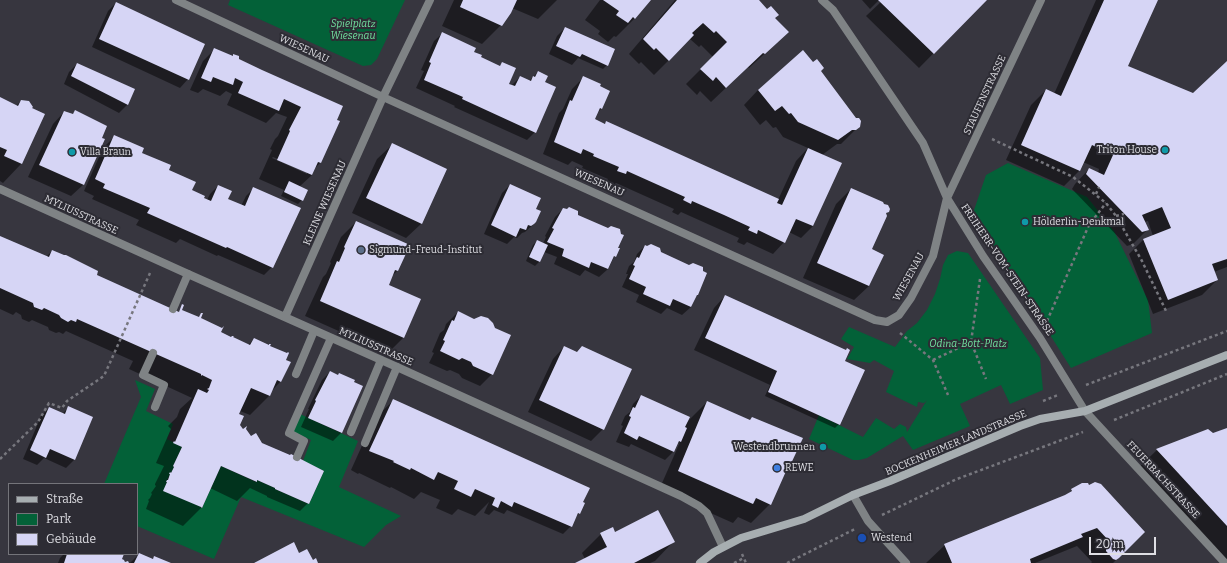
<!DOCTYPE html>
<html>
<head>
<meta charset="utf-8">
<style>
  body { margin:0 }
  #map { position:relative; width:1227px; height:563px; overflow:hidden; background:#37363f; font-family:Bitter,serif }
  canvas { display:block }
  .legend { position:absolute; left:8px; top:483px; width:130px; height:72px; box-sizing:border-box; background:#2d2c34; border:1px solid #74747a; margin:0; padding:5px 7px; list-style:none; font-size:12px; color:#dfdfe4 }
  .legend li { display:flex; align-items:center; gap:8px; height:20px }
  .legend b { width:20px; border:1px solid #74747a }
  .scale { position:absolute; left:1089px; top:537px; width:67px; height:18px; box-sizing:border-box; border:2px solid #dfdfe4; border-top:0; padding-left:5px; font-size:12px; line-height:14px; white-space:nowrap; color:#dfdfe4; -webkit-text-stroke:3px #2d2c34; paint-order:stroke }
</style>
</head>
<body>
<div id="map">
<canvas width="1227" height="563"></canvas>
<ul class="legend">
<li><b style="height:5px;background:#a7aeb1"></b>Straße</li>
<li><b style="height:11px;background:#036138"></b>Park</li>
<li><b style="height:11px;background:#d6d5f5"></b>Gebäude</li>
</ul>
<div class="scale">20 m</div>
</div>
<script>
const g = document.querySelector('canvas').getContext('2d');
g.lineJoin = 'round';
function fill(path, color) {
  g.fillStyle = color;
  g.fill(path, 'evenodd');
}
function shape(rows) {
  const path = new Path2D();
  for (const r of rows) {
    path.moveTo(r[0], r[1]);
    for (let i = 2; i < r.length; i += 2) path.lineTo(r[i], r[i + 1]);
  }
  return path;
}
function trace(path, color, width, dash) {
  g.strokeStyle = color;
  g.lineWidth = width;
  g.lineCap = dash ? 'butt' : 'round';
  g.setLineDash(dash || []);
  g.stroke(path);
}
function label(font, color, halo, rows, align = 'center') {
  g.font = font + ' Bitter,serif';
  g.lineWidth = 4;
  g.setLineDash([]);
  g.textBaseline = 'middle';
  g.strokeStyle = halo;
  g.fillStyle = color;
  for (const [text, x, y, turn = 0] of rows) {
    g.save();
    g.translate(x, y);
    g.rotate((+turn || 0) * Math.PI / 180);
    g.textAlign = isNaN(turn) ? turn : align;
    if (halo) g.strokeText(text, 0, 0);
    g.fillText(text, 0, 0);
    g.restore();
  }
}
const green = shape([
  [230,0,405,0,377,59,371,65,363,66,228,5],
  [1008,163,1087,197,1114,231,1148,300,1152,333,1071,368,973,213,986,175],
  [957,251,968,253,1040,358,1043,390,1010,404,1001,385,960,404,970,426,913,450,903,436,867,458,859,460,853,460,809,439,819,415,863,437,876,418,894,429,900,424,906,427,907,432,927,400,924,403,918,402,917,407,886,392,894,371,874,360,870,363,847,359,854,347,841,339,849,327,895,347,907,331,917,323,927,310,935,294,940,279,943,265,948,255],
  [135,380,155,389,146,411,173,424,167,439,182,447,174,464,173,466,174,467,171,473,170,472,170,474,166,482,201,507,201,508,202,508,221,466,256,482,257,480,275,488,275,489,309,504,324,471,303,461,311,440,292,431,300,414,358,441,339,487,401,516,386,525,364,547,241,497,214,559,137,526,137,484,104,484,141,397]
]);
const shadow = shape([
  [454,0,557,0,538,19,512,8,501,25,482,44,442,26],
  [600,0,650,0,635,18,616,37,614,36,608,42,598,34,600,31,585,20],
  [675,0,758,0,774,18,773,46,749,68,748,67,711,102,700,91,697,95,686,84,713,57,701,45,699,47,690,39,654,75,641,62,639,64,629,54],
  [862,0,879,0,870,9],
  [883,0,986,0,919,68,866,16],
  [1096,0,1156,0,1127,66,1194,95,1227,63,1227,267,1214,272,1217,280,1202,295,1153,314,1129,254,1144,239,1153,236,1148,221,1144,222,1147,230,1133,244,1127,246,1072,189,1075,184,1089,169,1098,173,1099,169,1083,162,1079,171,1064,186,1006,160,1031,105,1046,90,1054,94],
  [116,3,204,44,188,79,180,88,92,47,108,11],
  [565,28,614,50,607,65,603,69,578,58,572,65,549,54,557,36],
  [443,33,473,52,479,57,499,67,502,63,507,84,511,86,520,77,529,81,538,72,544,82,535,132,527,140,454,107,455,106,416,88,424,71,421,70,434,41],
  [215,49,232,57,234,55,237,59,308,92,320,163,315,168,312,175,299,187,302,200,298,204,281,196,284,190,259,179,272,150,270,149,275,139,278,136,287,117,276,113,266,123,227,105,232,94,226,91,220,96,203,89,198,93,190,90,203,61],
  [273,157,307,172,307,174,272,158],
  [77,64,134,89,127,105,119,113,64,84,69,72],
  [820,71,859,126,841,144,837,144,822,155,840,163,813,226,801,238,789,232,784,242,773,254,747,242,744,245,737,242,739,238,681,212,678,215,672,212,674,209,616,183,613,186,606,182,608,179,582,168,583,166,572,161,568,165,543,154,559,113,563,109,572,89,583,78,601,109,597,113,594,119,604,124,607,122,778,200,796,161,808,148,783,137,776,127,773,128,766,120,760,125,744,105,758,90],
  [0,98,16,106,21,101,21,164,3,183,0,181],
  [64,112,72,115,75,112,101,138,103,139,83,185,71,196,28,177,53,124],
  [115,136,168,170,191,191,207,200,210,194,218,186,227,199,241,206,246,196,254,188,272,267,264,275,218,255,217,256,180,239,176,243,136,225,139,220,92,199,94,196,84,191,103,148],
  [392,145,421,224,406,238,352,213,377,159],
  [510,185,535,209,534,224,525,232,522,233,517,238,514,237,507,244,484,234,502,193],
  [851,189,885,213,870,249,869,286,854,300,803,278,836,204],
  [563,209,577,215,618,249,608,269,599,277,585,270,580,276,554,264,557,257,544,252,539,262,535,266,526,261,533,245,537,241,543,244,546,237,545,236,555,217],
  [356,222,408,246,397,271,391,277,387,285,420,300,403,338,388,353,305,316,323,277,326,274,331,263,330,262,341,237],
  [0,237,46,257,52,251,95,275,178,313,181,310,220,333,248,345,254,339,289,362,280,382,271,392,269,396,250,415,240,411,238,415,239,425,251,437,262,443,308,503,300,511,267,497,267,496,250,488,237,501,210,488,202,507,183,526,146,509,149,501,148,500,150,498,152,494,151,493,156,486,155,485,155,484,164,466,156,463,171,429,168,426,177,417,180,409,192,398,129,369,133,361,66,331,63,334,59,332,56,333,49,330,48,327,32,320,29,322,22,319,21,315,16,312,13,315,0,309],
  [645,246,660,252,697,295,695,297,691,307,682,315,667,308,661,314,636,302,639,295,622,287,628,274,626,274,629,266,634,262,637,254],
  [725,296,843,361,839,424,835,428,765,396,770,385,694,350,714,308],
  [458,312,492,374,480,386,462,378,459,374,450,370,447,371,429,363,434,353,432,352,440,333,444,330,446,324],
  [564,347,603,429,591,441,528,412,553,359],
  [330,372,362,386,341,433,333,441,301,427,309,409,308,409,322,380],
  [641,396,686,423,707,402,749,421,752,418,788,470,784,473,770,504,751,523,738,517,733,523,659,490,680,442,675,446,673,452,665,460,631,444,629,447,616,442,623,426,621,425,625,416,630,412,633,404],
  [393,401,582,502,579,513,575,518,571,526,563,534,507,510,504,514,494,510,489,515,484,513,489,502,475,516,458,509,452,515,436,508,440,500,421,492,414,499,391,487,390,488,359,473,358,474,351,470,374,419],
  [49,408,62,414,68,408,74,460,66,468,44,458,37,465,23,459,41,416],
  [1227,429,1227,563,1220,563,1135,471,1157,450],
  [1072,490,1125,551,1113,563,1091,563,1092,562,1077,546,1035,563,926,563,945,545,1067,495],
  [614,533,673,542,655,561,650,563,577,563,585,559,582,553,601,534],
  [64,554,123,554,121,560,124,563,58,563,60,558],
  [139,554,152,559,155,557,169,563,130,563]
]);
const building = shape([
  [463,0,517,0,511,13,502,26,460,7],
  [603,0,651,0,635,19,633,17,628,23,616,15,619,11],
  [677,0,759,0,767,9,771,6,779,15,775,18,789,32,765,54,763,53,726,88,716,77,713,81,700,69,727,42,716,31,714,33,703,23,692,33,694,35,669,61,656,48,654,50,643,39],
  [878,0,987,0,934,54],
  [1104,0,1158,0,1128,66,1193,93,1227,61,1227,259,1212,264,1218,280,1168,300,1143,239,1171,228,1162,207,1142,215,1149,230,1142,232,1086,174,1089,168,1104,175,1113,155,1092,145,1080,171,1021,145,1046,89,1061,96],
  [116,2,205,44,189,80,99,39],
  [565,27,615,49,608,66,582,54,580,57,556,46],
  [442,32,476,48,474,52,482,55,481,57,500,66,502,62,516,68,509,84,515,86,520,76,531,81,533,76,535,77,538,71,548,76,545,82,556,87,536,133,462,99,463,97,424,80,431,63,429,62],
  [214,48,233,56,233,54,239,56,239,59,262,70,343,106,337,120,340,121,321,163,318,162,312,175,277,160,290,131,289,130,301,107,284,99,279,111,238,93,243,82,235,78,233,85,213,77,211,82,201,78],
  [803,50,813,62,817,59,824,68,821,71,856,118,859,118,861,121,860,127,856,130,852,130,838,140,798,122,791,113,789,114,782,106,775,111,758,90],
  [77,63,135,89,128,105,71,76],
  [583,76,601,84,600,86,610,91,602,109,600,108,595,119,605,124,606,121,779,199,777,203,782,205,808,148,842,163,813,226,796,219,785,243,758,230,757,234,748,230,750,227,724,215,692,201,691,204,683,200,685,197,627,171,626,174,617,171,619,167,593,156,594,154,583,149,581,154,554,142,570,100,572,101],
  [0,97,18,106,21,100,29,101,33,107,32,108,45,114,22,164,4,156,7,150,0,147],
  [75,110,107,126,102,138,105,139,84,185,39,165,64,111,73,114],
  [114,135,144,148,142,153,171,165,169,170,196,182,192,190,205,196,204,198,211,201,218,185,232,191,228,199,245,206,253,187,301,208,273,268,227,247,226,248,147,213,150,208,103,188,105,184,95,179],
  [392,143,447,169,422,224,366,198],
  [289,181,308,190,303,201,284,192],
  [510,184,541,198,536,209,541,211,536,222,534,224,531,226,528,225,526,230,520,228,516,237,491,225],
  [851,188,883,202,884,204,888,205,890,209,889,212,886,213,887,216,872,249,884,255,869,286,817,263],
  [569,207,578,211,578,215,608,228,611,226,620,229,621,234,624,235,618,248,620,248,616,257,614,256,608,269,591,262,589,268,562,256,564,249,547,242,554,229,552,228,563,208,567,209],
  [356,221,410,245,398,271,395,270,389,285,421,299,404,338,320,301,337,261,339,262,345,248,344,247],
  [0,236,49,257,52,250,64,255,66,255,98,271,97,275,179,312,182,304,184,305,182,310,199,317,201,313,203,313,201,318,222,328,224,326,221,332,231,337,232,336,234,336,233,337,250,345,254,338,269,345,269,344,271,344,270,346,287,353,288,352,289,353,286,360,291,362,281,382,277,380,270,396,251,388,239,414,244,416,240,425,243,429,247,426,246,429,251,436,256,433,262,443,290,455,291,454,324,471,309,504,275,489,275,488,257,480,257,482,221,466,202,508,201,507,163,491,167,482,166,482,167,480,168,480,170,474,169,474,170,472,171,473,174,467,173,466,174,464,182,447,173,443,174,441,175,442,198,389,207,393,209,390,207,389,209,388,212,380,202,375,202,376,201,375,201,374,77,319,76,322,71,320,68,322,61,318,59,315,44,308,42,310,34,307,33,303,0,288],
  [537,240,548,245,540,262,529,257],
  [651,244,660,248,661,252,689,265,693,263,703,267,703,271,707,273,698,295,697,295,691,307,673,299,670,306,643,294,646,287,629,279,635,266,633,265,637,257,639,258,645,245,647,246],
  [725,295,846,350,847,348,850,350,845,361,865,370,840,425,768,392,777,371,705,338],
  [458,311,474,319,481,316,488,318,493,323,495,328,511,335,493,375,473,366,471,362,462,358,459,360,440,351,445,341,443,340,452,320,454,321],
  [564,346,577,352,582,346,632,369,604,430,539,400],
  [330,371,338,375,339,373,355,380,354,382,363,386,342,433,308,418,316,401,315,400],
  [641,395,690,417,685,427,687,428,681,442,679,441,674,452,639,436,637,440,624,433,631,417,629,416,633,407,635,408],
  [393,399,590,488,583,502,585,503,580,514,578,513,572,527,514,502,512,507,501,501,498,508,492,505,495,498,475,489,471,497,454,489,458,481,438,472,434,480,411,468,410,470,393,462,394,461,369,451],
  [707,401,750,420,752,417,803,438,788,470,787,469,771,505,756,498,753,504,678,471],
  [68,406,93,417,75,460,50,449,46,458,30,450,49,407,65,414],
  [1227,428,1227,526,1156,449,1208,429,1213,433],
  [1095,482,1101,484,1145,532,1119,558,1116,560,1113,559,1106,551,1106,547,1110,542,1097,528,1081,534,1083,537,1030,559,1031,563,952,563,944,544,1065,495,1072,491,1071,489,1082,483,1088,483,1089,485],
  [658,510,675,542,634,563,575,563,607,547,600,533,613,527,615,532],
  [294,542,299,553,307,549,313,560,316,558,318,563,254,563],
  [139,553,153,559,154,556,171,563,134,563],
  [67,554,124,554,122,559,124,560,125,562,128,561,129,563,64,563]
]);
const path = shape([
  [992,139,1073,177,1106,203,1116,216,1142,261,1167,313],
  [1096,194,1099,187],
  [1116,216,1124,214],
  [980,279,971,342,986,379],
  [1047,321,1089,225,1106,203],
  [900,333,933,360,948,395],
  [933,360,971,342],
  [1086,385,1227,331],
  [1043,401,1058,395],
  [1114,420,1227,374],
  [0,459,38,422,49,403,62,408,67,401,104,376,150,273],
  [882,515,957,479,1083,432],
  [742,554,746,563],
  [734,563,744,558],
  [787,563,855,529]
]);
const service = shape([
  [173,309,188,274],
  [153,353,143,375,164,385,155,407],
  [296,374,314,331],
  [351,432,381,360],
  [365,443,397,367],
  [297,457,304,441,289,433,331,338]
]);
const minor = shape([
  [176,0,383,97,875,320,887,322,899,315,911,298,933,256,947,198,1041,0],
  [822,0,833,10,923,143,947,198,983,256,1040,338,1085,411,1225,563],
  [0,189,188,274,397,367,681,496,699,506,707,513,723,547],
  [285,317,383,97,430,0],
  [853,495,868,521,906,563]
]);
const secondary = shape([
  [700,563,714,552,741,538,804,519,853,495,890,481,1020,426,1040,419,1085,411,1227,355]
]);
const markers = [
  [1165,150,4,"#0f9aa8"],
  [72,152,4,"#0f9aa8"],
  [1025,222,4,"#0f9aa8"],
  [361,250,4,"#5c6f8a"],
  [823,447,4,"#0f9aa8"],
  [777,468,4,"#3f7fe0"],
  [862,538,5,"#1a4fb4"]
];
const parkNames = [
  ["Spielplatz",353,24],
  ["Wiesenau",353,36],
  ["Odina-Bott-Platz",968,344]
];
const streetNames = [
  ["WIESENAU",304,49,25],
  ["STAUFENSTRASSE",985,95,-65],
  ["WIESENAU",599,183,24],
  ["KLEINE WIESENAU",325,203,-66],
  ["MYLIUSSTRASSE",81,215,25],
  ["FREIHERR-VOM-STEIN-STRASSE",1007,270,56],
  ["WIESENAU",909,277,-61],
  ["MYLIUSSTRASSE",376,347,24],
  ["BOCKENHEIMER LANDSTRASSE",956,443,-23],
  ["FEUERBACHSTRASSE",1163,480,47]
];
const poiNames = [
  ["Triton House",1157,150,"right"],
  ["Villa Braun",80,152],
  ["Hölderlin-Denkmal",1033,222],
  ["Sigmund-Freud-Institut",369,250],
  ["Westendbrunnen",815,447,"right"],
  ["REWE",785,468],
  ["Westend",871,538]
];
fill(green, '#036138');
fill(shadow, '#0007');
fill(building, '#d6d5f5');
trace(path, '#77777e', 2.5, [3, 3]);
trace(service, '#7f8385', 8);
trace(minor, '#7f8385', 8);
trace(secondary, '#a7aeb1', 8);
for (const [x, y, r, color] of markers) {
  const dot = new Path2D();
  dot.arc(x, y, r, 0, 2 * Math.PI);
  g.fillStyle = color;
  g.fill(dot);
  trace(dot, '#2d2c34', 1.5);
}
label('italic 10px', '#71e2a0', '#2d2c34', parkNames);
label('10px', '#dfdfe4', '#2d2c34', streetNames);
label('10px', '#dfdfe4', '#2d2c34', poiNames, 'left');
</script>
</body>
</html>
